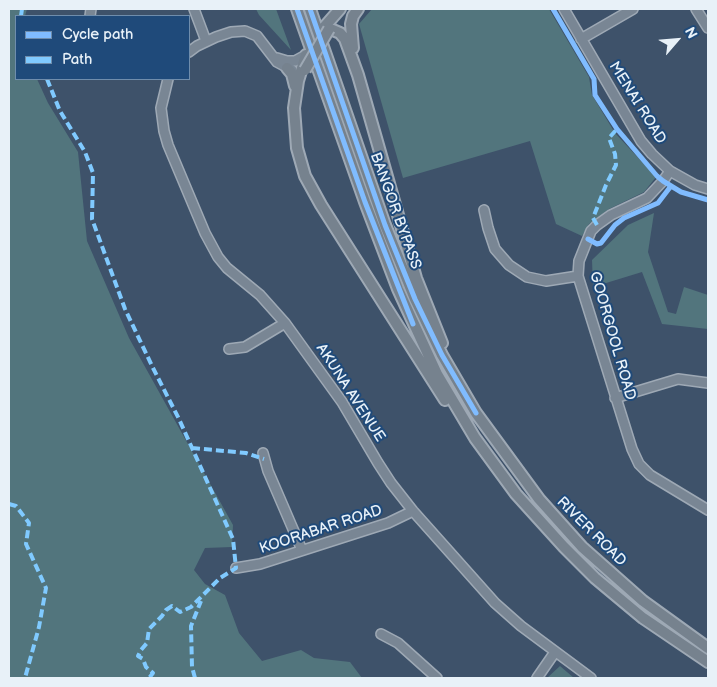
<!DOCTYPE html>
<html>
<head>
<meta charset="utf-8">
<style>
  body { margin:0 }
  #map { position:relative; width:717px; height:687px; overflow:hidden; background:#3e526a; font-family:"Balsamiq Sans",sans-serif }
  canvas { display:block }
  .frame { position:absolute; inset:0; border:10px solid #e8f1f8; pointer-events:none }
  .legend { position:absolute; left:15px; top:15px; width:175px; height:65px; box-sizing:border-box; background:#1f4a7a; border:1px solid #6f8dac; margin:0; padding:6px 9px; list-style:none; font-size:15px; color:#e8f1f8 }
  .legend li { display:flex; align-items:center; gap:10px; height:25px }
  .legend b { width:25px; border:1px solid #6f8dac }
  .north { position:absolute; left:652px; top:15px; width:50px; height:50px; -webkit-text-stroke:4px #1f4a7a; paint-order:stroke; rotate:63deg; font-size:14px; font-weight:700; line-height:20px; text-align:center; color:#e8f1f8 }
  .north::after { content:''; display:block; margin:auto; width:18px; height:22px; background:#e8f1f8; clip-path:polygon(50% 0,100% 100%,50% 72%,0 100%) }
</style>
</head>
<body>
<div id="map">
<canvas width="717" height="687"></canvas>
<div class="frame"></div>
<ul class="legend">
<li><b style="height:6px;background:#80bcff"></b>Cycle path</li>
<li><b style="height:6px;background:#80caff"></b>Path</li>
</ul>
<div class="north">N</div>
</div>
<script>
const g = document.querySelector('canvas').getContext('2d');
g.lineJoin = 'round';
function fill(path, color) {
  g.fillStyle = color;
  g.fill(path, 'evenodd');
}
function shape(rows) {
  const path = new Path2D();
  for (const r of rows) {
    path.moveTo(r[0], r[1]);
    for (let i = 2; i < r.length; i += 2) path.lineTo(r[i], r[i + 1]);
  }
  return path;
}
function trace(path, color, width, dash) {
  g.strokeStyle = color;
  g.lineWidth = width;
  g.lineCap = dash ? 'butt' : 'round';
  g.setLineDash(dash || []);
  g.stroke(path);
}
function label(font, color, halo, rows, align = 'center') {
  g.font = font + ' "Balsamiq Sans",sans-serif';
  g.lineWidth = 4;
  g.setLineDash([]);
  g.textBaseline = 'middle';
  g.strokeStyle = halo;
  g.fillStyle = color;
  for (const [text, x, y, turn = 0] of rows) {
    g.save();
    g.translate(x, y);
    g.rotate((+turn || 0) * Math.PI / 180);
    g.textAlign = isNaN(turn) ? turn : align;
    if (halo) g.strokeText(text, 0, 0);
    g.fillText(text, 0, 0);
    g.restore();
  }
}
const green = shape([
  [9,9,27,9,25,16,16,16,16,79,37,79,48,103,78,152,87,241,129,338,233,525,232,547,205,548,194,570,205,584,225,595,239,633,262,661,301,650,314,658,350,662,362,678,9,678],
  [256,9,276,9,291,50,259,15],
  [372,9,549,9,589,77,592,95,615,133,656,177,644,192,609,209,589,224,582,236,556,224,530,141,403,178,359,24],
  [654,213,648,252,668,312,676,314,684,287,708,295,708,329,662,324,642,272,593,287,592,260,628,225],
  [560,666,574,678,547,678]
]);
const minor = shape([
  [194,9,206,41],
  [564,9,641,141,652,154,670,171,695,185,708,189],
  [696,9,708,28],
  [90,16,91,9],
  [581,39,633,9],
  [189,52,197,46,216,37,231,32,245,31,257,36,277,62,292,70],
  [277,58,287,61,295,61,306,55],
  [168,79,161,108,164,131,168,145,205,233,218,257,227,268,260,295,285,323,342,402,378,463,391,483,413,511,495,603,521,626,591,678],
  [670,171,663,181,647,198,611,215,597,225,591,231,579,261,578,276,632,449,639,464,650,475,708,510],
  [484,210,488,228,495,249,509,265,527,277,546,281,578,276],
  [229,349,245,347,285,323],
  [615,398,678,379,708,383],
  [263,453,268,471,302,550],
  [236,568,260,564,388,523,413,511],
  [381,634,398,643,437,678],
  [537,678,555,652]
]);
const major = shape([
  [297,9,365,202,398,289,437,374,475,438,516,494,564,547,595,578,643,618,708,662],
  [310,9,385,225,415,299,442,355,476,413,539,499,582,547,643,601,708,648],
  [321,32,327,29,333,30,340,33,345,39,358,75,416,278,442,343],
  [319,33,340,9],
  [353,48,351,24,353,16,358,9],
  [306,55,298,81,294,108,297,148,305,176,321,205,445,400],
  [287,68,292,74,295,86]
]);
const majorBridge = shape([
  [305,70,329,29]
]);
const quiet = shape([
  [21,16,22,9],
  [47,79,60,111,85,152,93,173,92,219,125,309,153,368,179,419,233,539,236,568,220,578,191,607,180,612,172,606,166,610,162,616,149,629,147,643,141,650,138,656,143,659,146,667,153,673,149,678],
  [597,225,593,218,606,185,616,165,615,154,609,138,617,129],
  [192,448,246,453,264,459],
  [9,504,16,506,29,523,26,544,46,588,39,627,25,678],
  [195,678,192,667,191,626,201,601]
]);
const cycleway = shape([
  [297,9,365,202,413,324],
  [310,9,385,225,415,299,442,355,476,413],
  [553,9,594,79,595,95,617,129,657,176,663,181,681,192,708,200],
  [588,239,597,244,601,243,615,225,624,218,658,203,671,186]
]);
const streetNames = [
  ["MENAI ROAD",637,103,58],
  ["BANGOR BYPASS",395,211,70],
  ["GOORGOOL ROAD",612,336,74],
  ["AKUNA AVENUE",350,393,57],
  ["KOORABAR ROAD",321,530,-18],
  ["RIVER ROAD",591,532,45]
];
fill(green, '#52757d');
trace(minor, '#9ea9b5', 12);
trace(major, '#9ea9b5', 14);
trace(minor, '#798694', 9);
trace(major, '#76828e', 10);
trace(majorBridge, '#9ea9b5', 14, []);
trace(majorBridge, '#76828e', 10);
trace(quiet, '#80caff', 4, [8, 4]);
trace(cycleway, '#80bcff', 5);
label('15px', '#e8f1f8', '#1f4a7a', streetNames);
</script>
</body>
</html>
